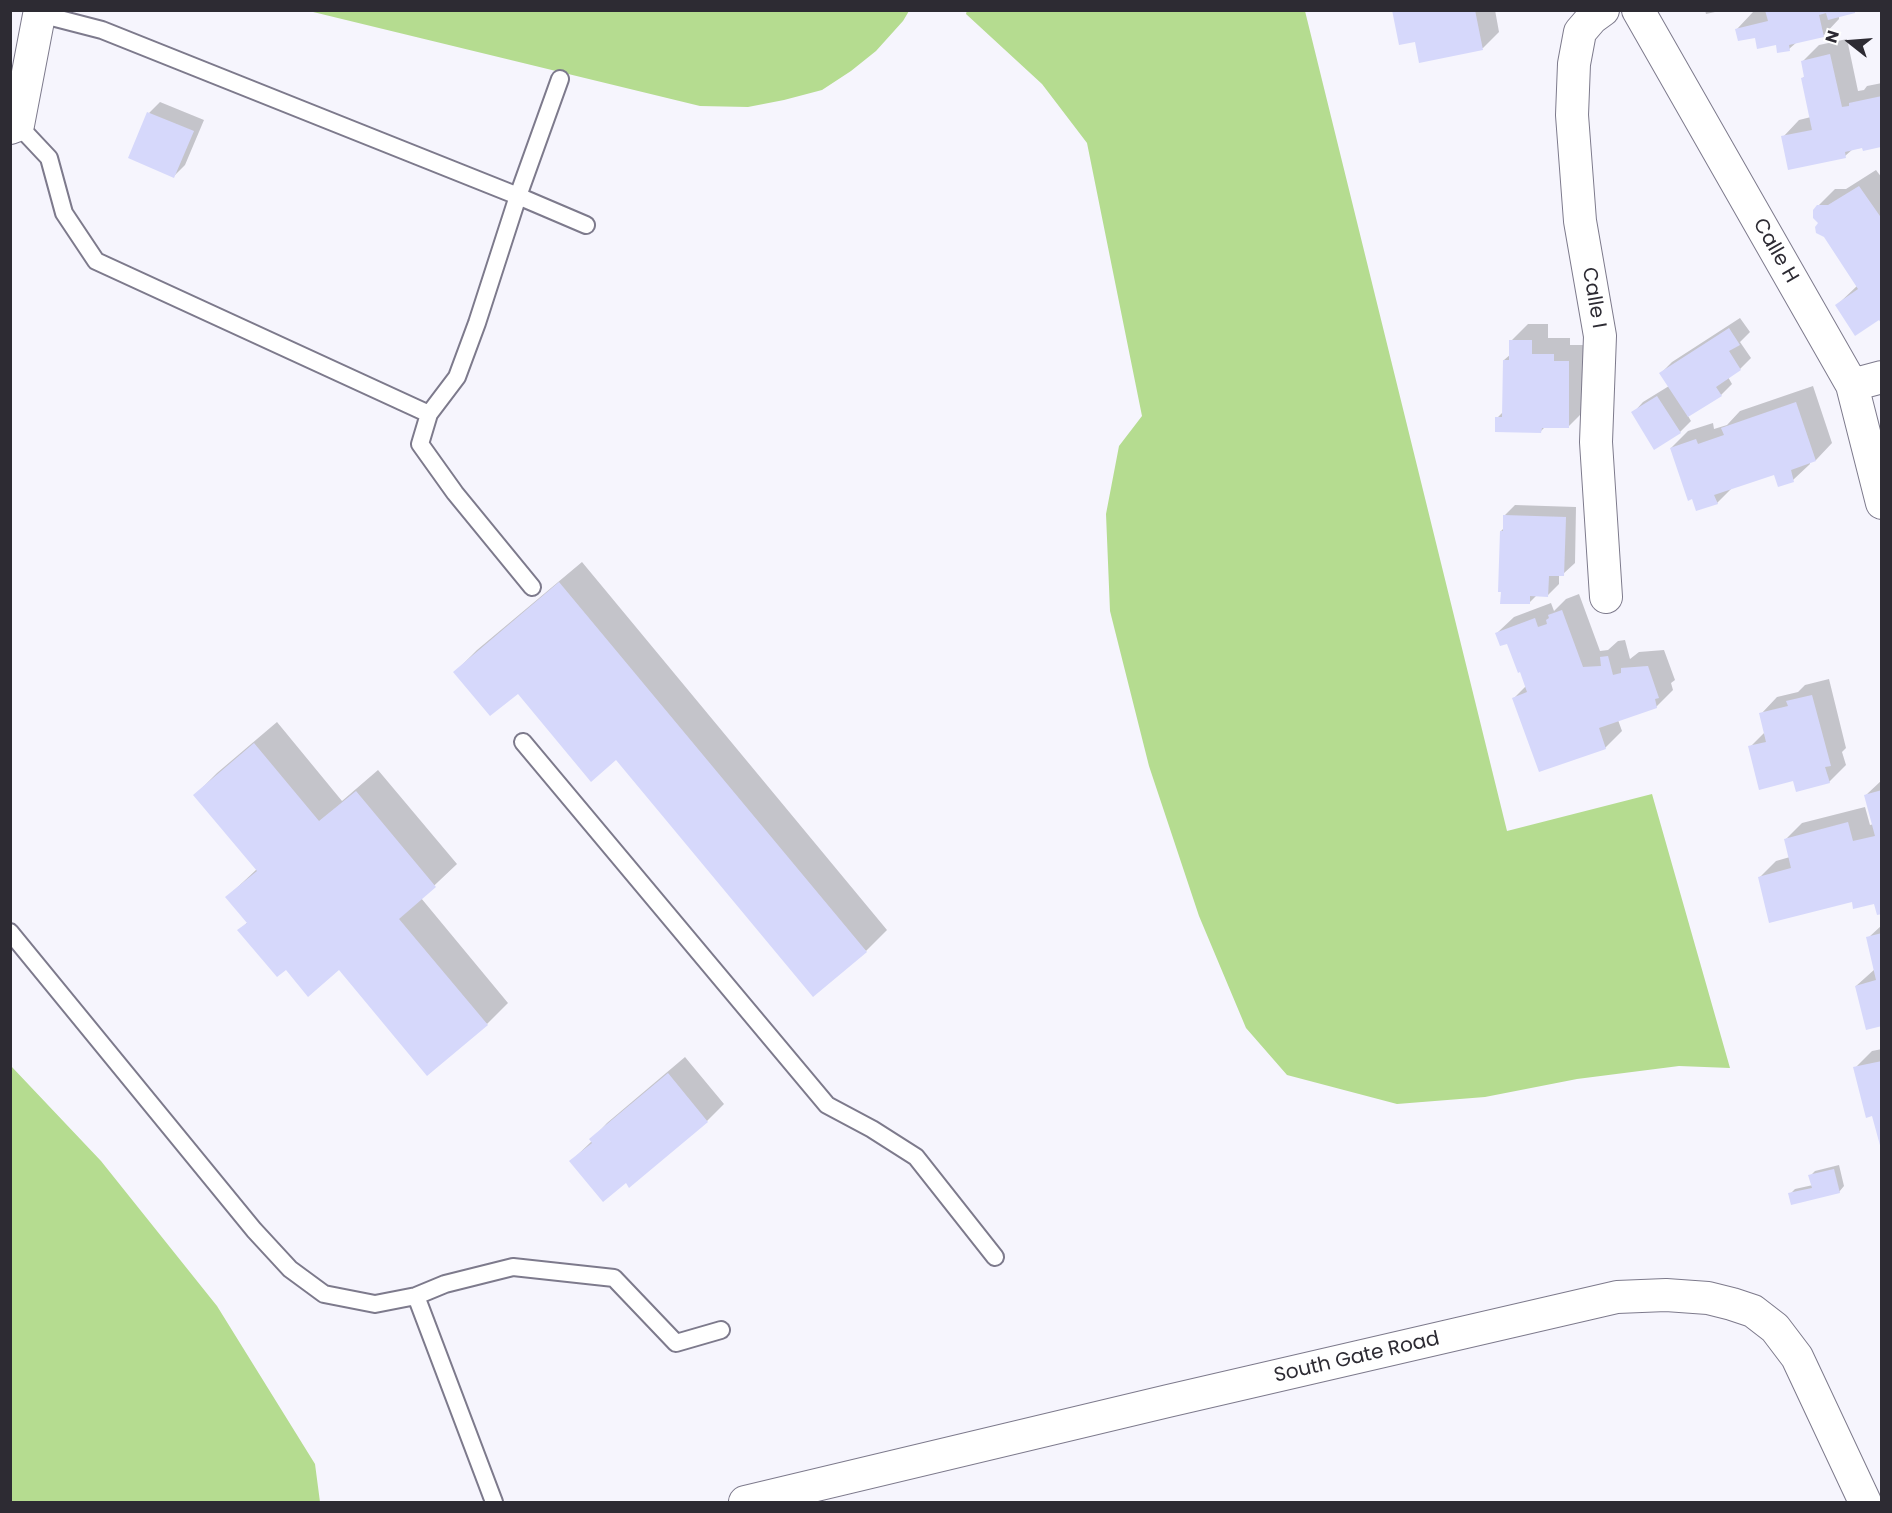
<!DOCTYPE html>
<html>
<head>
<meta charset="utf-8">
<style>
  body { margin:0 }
  #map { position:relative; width:1892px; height:1513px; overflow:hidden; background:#f6f5fd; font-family:Poppins,sans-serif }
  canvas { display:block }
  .frame { position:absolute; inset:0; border:12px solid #2d2b33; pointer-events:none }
  .north { position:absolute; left:1820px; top:12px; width:60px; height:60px; -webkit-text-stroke:4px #fff; paint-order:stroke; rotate:287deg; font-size:16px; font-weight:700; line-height:24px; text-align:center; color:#2d2b33 }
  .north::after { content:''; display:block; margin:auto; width:21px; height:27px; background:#2d2b33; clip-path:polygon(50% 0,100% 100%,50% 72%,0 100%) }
</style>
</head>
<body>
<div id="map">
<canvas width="1892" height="1513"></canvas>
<div class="frame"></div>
<div class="north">N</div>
</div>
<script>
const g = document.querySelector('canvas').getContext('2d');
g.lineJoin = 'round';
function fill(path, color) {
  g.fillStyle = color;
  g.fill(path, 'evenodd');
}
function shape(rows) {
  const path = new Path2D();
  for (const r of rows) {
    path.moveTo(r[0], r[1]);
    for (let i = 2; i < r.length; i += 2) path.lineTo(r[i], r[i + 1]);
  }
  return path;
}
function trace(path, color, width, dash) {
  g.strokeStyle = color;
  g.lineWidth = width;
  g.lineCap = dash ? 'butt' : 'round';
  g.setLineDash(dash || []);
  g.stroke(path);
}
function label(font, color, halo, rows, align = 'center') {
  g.font = font + ' Poppins,sans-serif';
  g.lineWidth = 4.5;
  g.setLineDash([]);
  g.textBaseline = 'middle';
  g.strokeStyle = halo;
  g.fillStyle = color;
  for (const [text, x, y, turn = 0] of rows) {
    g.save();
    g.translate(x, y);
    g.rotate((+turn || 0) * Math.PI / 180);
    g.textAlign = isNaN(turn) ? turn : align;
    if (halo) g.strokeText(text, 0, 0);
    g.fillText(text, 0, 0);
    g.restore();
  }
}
const green = shape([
  [967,10,1305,11,1507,831,1652,794,1730,1068,1679,1066,1577,1079,1485,1097,1397,1104,1287,1075,1246,1028,1199,916,1149,766,1110,611,1106,514,1119,446,1142,416,1087,143,1042,84,966,14],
  [309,11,909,11,903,21,876,51,851,71,822,90,784,100,748,107,700,106],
  [11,1066,101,1161,217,1306,315,1464,320,1502,11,1502]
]);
const shadow = shape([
  [1393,10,1495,10,1499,32,1483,48,1416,40],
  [1705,10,1724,10,1706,14],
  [1762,10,1856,10,1839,15,1839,19,1823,36,1797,42,1789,49,1737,29,1753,12],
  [1847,39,1858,91,1864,90,1867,86,1882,83,1882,145,1853,149,1845,156,1783,137,1799,120,1811,117,1803,78,1805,75,1803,61,1819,45],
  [160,102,204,120,185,165,174,176,149,113],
  [1876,170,1882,178,1882,321,1880,318,1837,305,1858,285,1820,223,1818,206,1835,189,1846,189],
  [1740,318,1750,332,1740,342,1751,358,1740,369,1728,377,1732,384,1721,395,1688,416,1691,421,1680,432,1633,413,1643,402,1669,386,1661,373,1672,362],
  [1528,324,1548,324,1548,338,1570,338,1570,345,1585,345,1585,410,1568,427,1545,427,1541,431,1497,418,1504,411,1504,360,1511,354,1511,341],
  [1813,386,1832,443,1816,460,1810,462,1810,464,1793,480,1775,473,1732,488,1717,503,1671,448,1688,431,1713,423,1714,429,1727,425,1740,411],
  [1515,505,1576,507,1575,563,1563,574,1559,574,1559,584,1548,595,1537,595,1529,603,1501,531,1504,528,1504,516],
  [582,562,887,930,866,951,616,758,518,692,455,672,477,650],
  [1579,594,1600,651,1608,650,1618,641,1625,640,1630,659,1639,652,1664,650,1675,680,1671,683,1673,690,1656,707,1618,720,1622,731,1605,748,1514,698,1527,685,1508,642,1497,633,1514,617,1551,603,1554,611,1566,599],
  [1829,679,1846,748,1842,752,1846,765,1829,782,1794,779,1750,747,1765,732,1761,714,1777,697,1798,692,1805,685],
  [277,722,342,801,378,770,457,864,421,898,508,1003,487,1024,339,968,286,968,239,930,248,922,227,897,257,869,195,795,217,773],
  [1882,780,1882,912,1875,902,1853,900,1759,878,1776,861,1790,857,1786,839,1802,823,1865,807,1870,825,1874,824,1866,795],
  [1882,925,1882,1025,1856,986,1875,969,1868,938],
  [1882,1049,1882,1146,1873,1114,1855,1068,1872,1051],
  [685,1057,724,1104,707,1121,630,1185,626,1181,571,1161,592,1141,591,1140,607,1123],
  [1839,1165,1844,1186,1839,1192,1790,1194,1795,1189,1813,1185,1810,1176,1815,1171]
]);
const building = shape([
  [1392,10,1475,10,1483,50,1419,63,1415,42,1399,45],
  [1765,10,1855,10,1855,13,1828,20,1826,13,1819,15,1824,37,1789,45,1790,51,1777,53,1776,45,1757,49,1755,38,1738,41,1735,29,1768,21],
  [1830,54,1842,107,1849,106,1849,103,1882,96,1881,147,1863,151,1862,148,1845,152,1846,158,1788,170,1781,136,1812,130,1801,78,1804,77,1801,61],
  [147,112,194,131,174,178,128,158],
  [1859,186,1882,219,1882,325,1879,320,1855,336,1835,305,1858,289,1824,237,1816,233,1815,227,1818,223,1813,218,1813,210,1817,205,1828,205],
  [1729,328,1740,345,1729,351,1741,370,1716,387,1722,396,1688,417,1659,373],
  [1509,340,1532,340,1532,354,1554,354,1554,361,1569,361,1569,428,1542,428,1541,433,1495,432,1495,417,1502,417,1503,360,1509,360],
  [1657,396,1681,433,1654,450,1631,412],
  [1796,402,1816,461,1791,470,1794,482,1778,487,1774,475,1714,495,1718,504,1696,511,1692,499,1688,501,1670,448,1696,439,1698,444,1724,435,1721,428],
  [1503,515,1566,517,1564,576,1549,576,1548,597,1530,596,1530,604,1500,604,1501,592,1498,592,1500,531,1503,531],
  [559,582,867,952,813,997,616,760,591,782,518,694,490,716,453,672],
  [1562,610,1583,667,1601,666,1600,657,1608,656,1613,675,1621,673,1621,668,1648,666,1659,698,1655,699,1657,708,1599,728,1606,749,1539,772,1512,698,1527,692,1520,672,1518,673,1507,644,1500,646,1495,633,1535,618,1538,627,1547,624,1546,620,1549,618,1548,615],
  [1812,695,1831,766,1825,767,1830,783,1796,792,1793,781,1759,790,1748,746,1766,742,1759,713,1788,706,1786,701],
  [254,743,319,821,356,791,436,887,399,919,488,1025,427,1076,339,970,308,997,286,970,277,977,237,930,247,923,225,897,257,871,193,795],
  [1882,790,1882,914,1877,915,1874,904,1853,909,1852,902,1769,923,1758,877,1791,868,1784,839,1848,822,1853,841,1875,836,1864,795],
  [1882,933,1882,1026,1866,1030,1855,986,1876,980,1866,937],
  [1882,1061,1882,1149,1881,1149,1872,1116,1866,1118,1853,1067],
  [668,1073,708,1122,629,1188,626,1183,603,1202,569,1161,592,1143,589,1139],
  [1834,1169,1840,1193,1791,1205,1788,1193,1812,1188,1808,1175]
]);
const service = shape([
  [40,14,102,30,518,196,586,225],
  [18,125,49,158,64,213,96,261,429,414],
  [532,587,455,493,420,444,429,414,457,377,477,323,518,196,560,79],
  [523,742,827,1105,872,1129,916,1157,995,1257],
  [10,932,254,1230,290,1269,324,1294,375,1304,416,1296,445,1284,513,1267,614,1278,676,1343,721,1330],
  [416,1296,494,1502]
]);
const minor = shape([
  [1603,10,1592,18,1580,32,1574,64,1572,115,1580,221,1600,336,1596,442,1606,597],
  [1638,10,1852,385,1882,503],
  [10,128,18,125,40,10],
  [1852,385,1882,377],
  [745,1502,1168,1401,1617,1297,1666,1295,1708,1298,1732,1304,1753,1311,1775,1328,1797,1357,1865,1502]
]);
const streetNames = [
  ["Calle H",1775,251,60],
  ["Calle I",1593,298,80],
  ["South Gate Road",1357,1358,-13]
];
fill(green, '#b5dc90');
fill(shadow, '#0003');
fill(building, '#d6d8fb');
trace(service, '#7d7a8c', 20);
trace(minor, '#7d7a8c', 34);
trace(service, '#fff', 16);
trace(minor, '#fff', 32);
label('20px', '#2d2b33', '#fff', streetNames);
</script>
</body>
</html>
